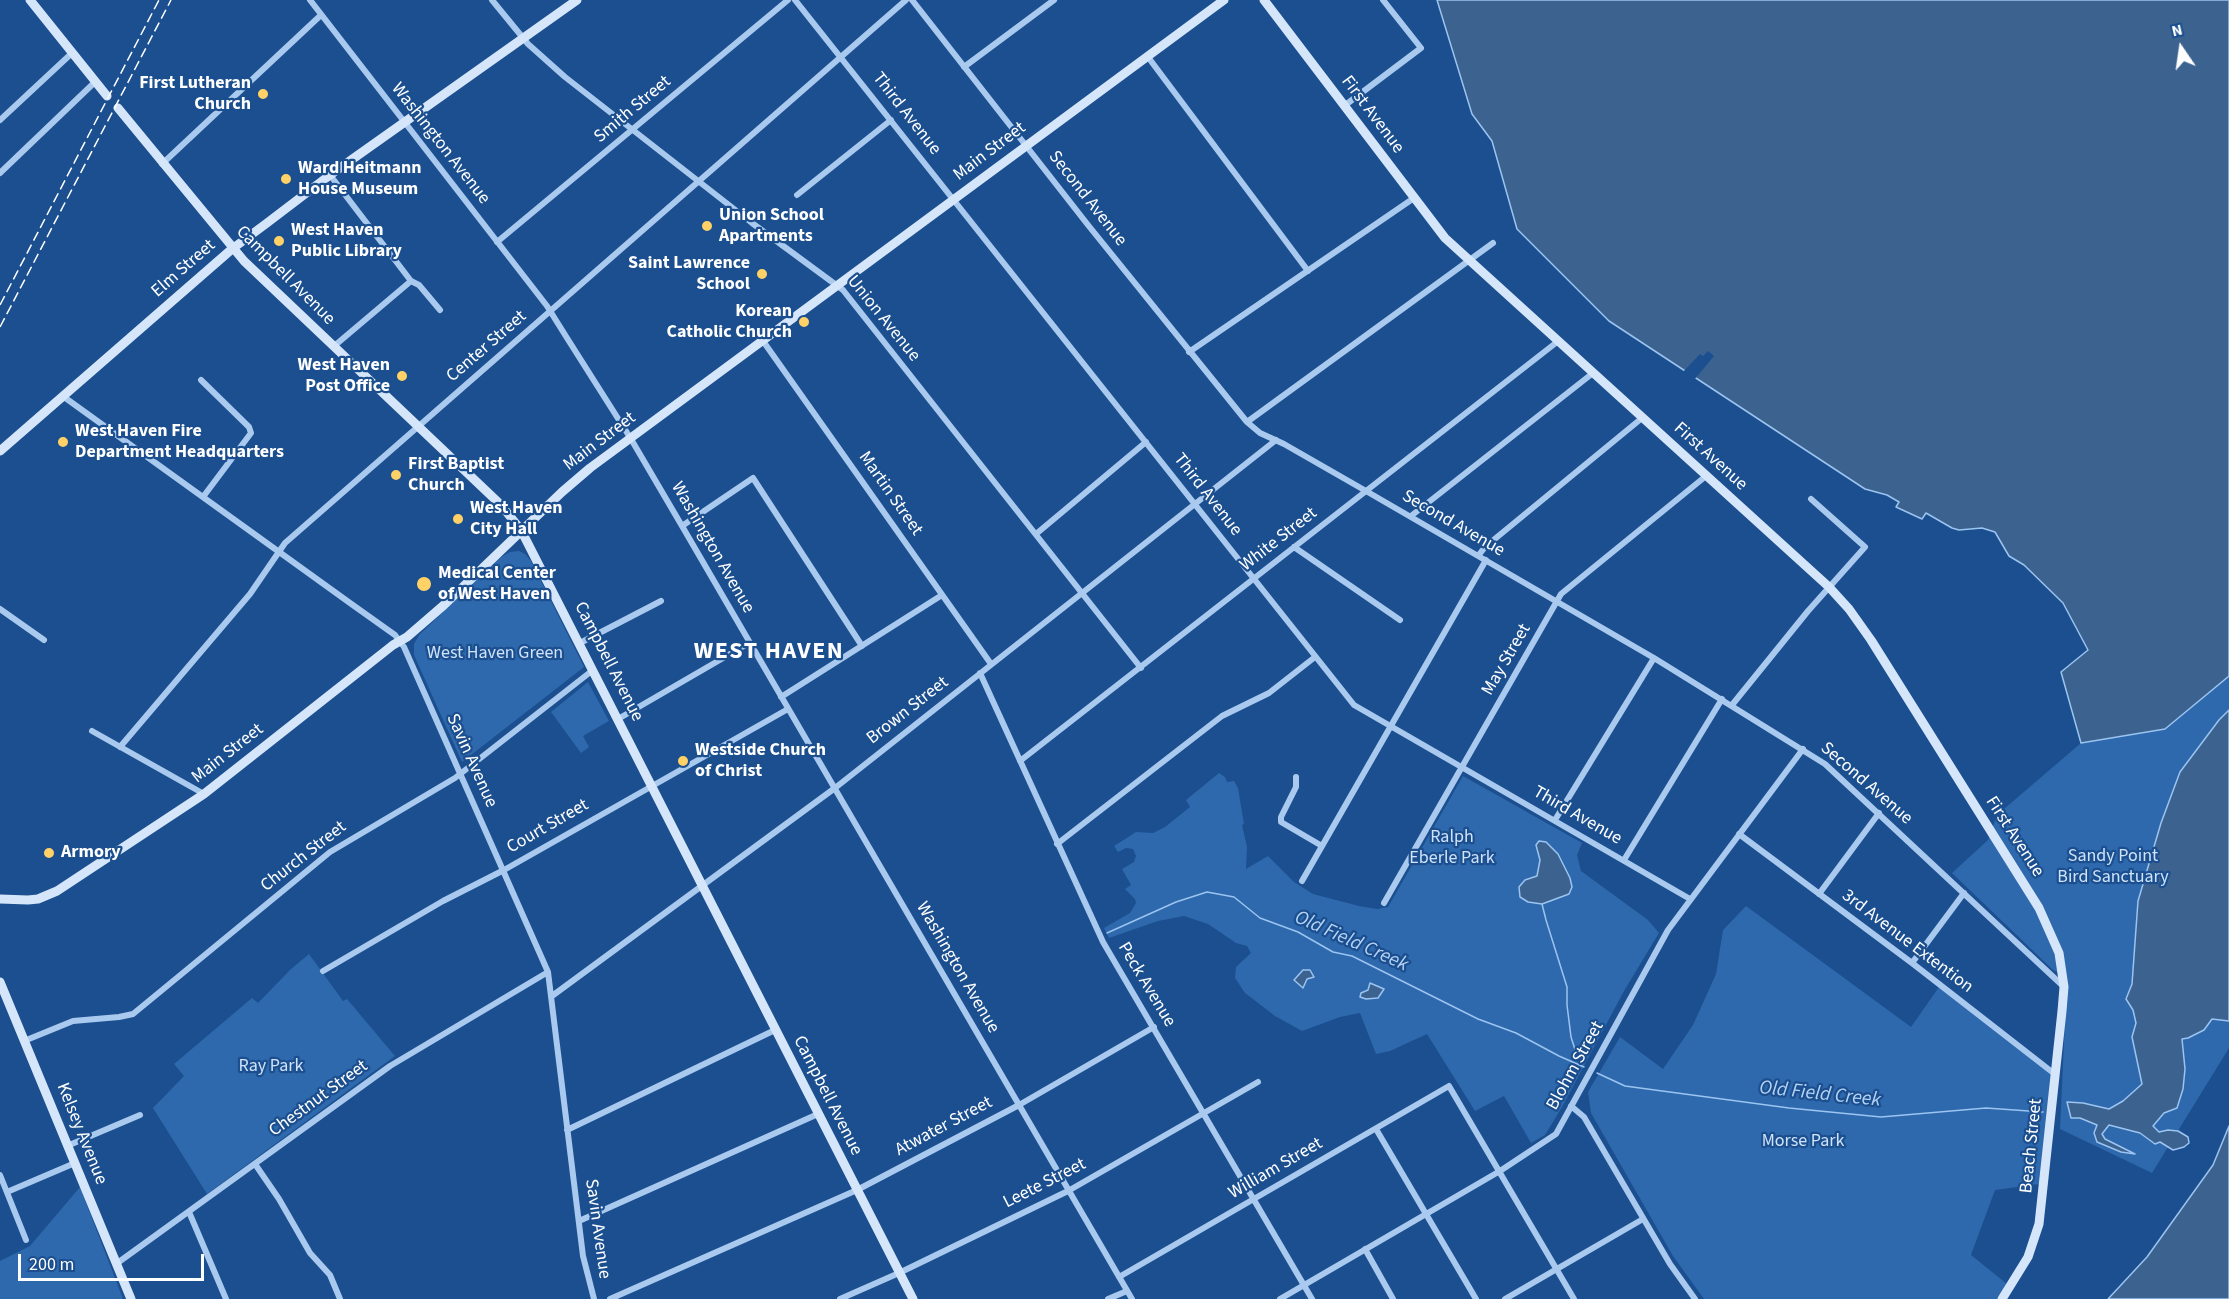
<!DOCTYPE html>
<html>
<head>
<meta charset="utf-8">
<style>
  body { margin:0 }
  #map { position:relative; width:2229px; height:1299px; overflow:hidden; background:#1b4f8f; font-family:"Source Sans 3",sans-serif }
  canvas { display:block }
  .north { position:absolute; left:2151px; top:18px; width:60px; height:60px; -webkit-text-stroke:4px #1b4f8f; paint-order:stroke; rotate:347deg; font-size:16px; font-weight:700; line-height:24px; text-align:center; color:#fff }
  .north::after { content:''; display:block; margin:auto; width:21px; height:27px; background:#fff; clip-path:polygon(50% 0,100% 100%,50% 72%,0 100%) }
  .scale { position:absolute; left:18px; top:1254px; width:186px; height:27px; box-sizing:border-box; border:3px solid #fff; border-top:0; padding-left:8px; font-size:18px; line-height:21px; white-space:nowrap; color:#fff; -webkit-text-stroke:4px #1b4f8f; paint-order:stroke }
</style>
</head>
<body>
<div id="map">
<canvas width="2229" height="1299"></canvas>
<div class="north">N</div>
<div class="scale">200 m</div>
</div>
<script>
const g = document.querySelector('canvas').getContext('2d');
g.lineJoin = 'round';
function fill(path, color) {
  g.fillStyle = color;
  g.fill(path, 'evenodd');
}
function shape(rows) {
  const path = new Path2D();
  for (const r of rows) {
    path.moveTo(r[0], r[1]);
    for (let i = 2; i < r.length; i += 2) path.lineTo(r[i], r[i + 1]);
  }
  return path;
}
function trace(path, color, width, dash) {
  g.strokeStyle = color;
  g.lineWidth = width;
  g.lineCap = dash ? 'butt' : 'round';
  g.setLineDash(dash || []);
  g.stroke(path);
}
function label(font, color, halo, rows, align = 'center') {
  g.font = font + ' "Source Sans 3",sans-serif';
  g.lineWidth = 4.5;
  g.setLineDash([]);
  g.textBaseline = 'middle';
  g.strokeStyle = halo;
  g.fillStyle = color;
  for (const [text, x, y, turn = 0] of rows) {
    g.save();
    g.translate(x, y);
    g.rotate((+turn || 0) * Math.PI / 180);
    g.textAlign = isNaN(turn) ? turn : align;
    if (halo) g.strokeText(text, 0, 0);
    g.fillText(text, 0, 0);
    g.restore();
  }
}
const green = shape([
  [519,551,525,554,531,561,584,667,462,762,414,655,414,644,419,635,501,557,510,552],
  [2229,676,2229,1048,2152,1173,2060,1129,2067,977,2053,970,1952,873,1988,840,1997,815,2081,743,2165,729],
  [588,682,609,721,583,736,589,747,581,753,551,712],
  [1219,773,1225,777,1227,782,1234,781,1238,788,1244,824,1242,825,1247,847,1246,869,1268,856,1294,882,1313,894,1359,906,1377,909,1388,907,1463,776,1582,843,1577,855,1581,871,1648,920,1659,933,1624,991,1562,1107,1545,1135,1531,1143,1504,1096,1475,1111,1427,1034,1390,1051,1376,1054,1360,1013,1340,1017,1302,1031,1275,1016,1245,993,1235,978,1236,967,1251,953,1247,946,1236,943,1208,924,1184,916,1158,921,1109,938,1104,928,1130,913,1136,903,1135,899,1125,889,1131,885,1122,869,1134,862,1136,856,1133,849,1126,848,1118,852,1114,846,1136,832,1153,833,1165,827,1190,807,1186,800],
  [1540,860,1542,904,1525,880,1537,876],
  [1746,906,1911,1027,1939,987,2058,1079,2047,1183,1995,1190,1971,1255,2007,1284,1997,1299,1704,1299,1673,1256,1591,1113,1588,1092,1620,1037,1663,1069,1693,1025,1716,974,1723,930],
  [309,954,343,1001,347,999,395,1056,207,1194,153,1108,184,1076,174,1064,252,998,258,1003,291,969],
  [80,1187,123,1299,0,1299,0,1261,30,1246]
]);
const water = shape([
  [1437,0,2229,0,2229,676,2165,729,2081,743,2061,672,2088,650,2063,603,2024,565,2009,556,1995,532,1982,528,1959,530,1952,528,1926,513,1922,519,1896,507,1899,502,1887,495,1865,489,1609,321,1517,229,1492,141,1472,114,1437,0],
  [2229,710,2229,1021,2212,1019,2204,1030,2188,1038,2182,1039,2185,1069,2183,1089,2177,1108,2164,1113,2153,1126,2159,1132,2168,1130,2178,1131,2188,1137,2189,1143,2184,1147,2173,1150,2160,1142,2155,1144,2140,1133,2109,1125,2102,1134,2105,1139,2135,1154,2121,1152,2097,1142,2094,1133,2097,1125,2080,1118,2071,1118,2067,1102,2083,1103,2109,1109,2123,1101,2142,1084,2132,1037,2136,1023,2133,1010,2126,999,2132,984,2138,901,2161,823,2180,772,2219,720,2229,710],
  [1539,841,1546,842,1558,854,1570,878,1572,887,1569,894,1542,904,1528,902,1520,897,1519,887,1525,880,1537,876,1540,860,1536,845,1539,841],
  [1303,970,1310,970,1314,977,1307,979,1303,988,1294,980,1303,970],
  [1370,983,1384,989,1378,998,1366,999,1360,997,1361,993,1368,990,1370,983],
  [2229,1126,2229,1299,2108,1299,2147,1257,2213,1165,2229,1126]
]);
const pier = shape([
  [1708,351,1714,356,1694,380,1683,372,1700,354,1703,356]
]);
const stream = shape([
  [1542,904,1546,920,1567,987,1567,1005,1571,1037,1580,1065],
  [1107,933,1176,902,1207,892,1234,897,1260,918,1298,932,1333,952,1352,956,1478,1019,1516,1033,1559,1056,1584,1067],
  [1597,1073,1625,1086,1789,1108,1881,1117,1986,1108,2043,1112]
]);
const street = shape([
  [310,0,547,306,567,338,631,439,682,526,1132,1299],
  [492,0,528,44,565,77,752,223,843,290,1141,668],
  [795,0,1354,705,1690,899],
  [912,0,1088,225,1247,422,1260,433,1284,444,1366,491,1654,658,1825,764,2063,986],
  [1148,57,1308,271],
  [964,67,1054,0],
  [1344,106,1421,48,1383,0],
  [0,120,72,53],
  [162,164,321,15],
  [0,173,96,81],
  [330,175,411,281,419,285,440,310],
  [797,195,891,120],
  [497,242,788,0],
  [763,341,991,664],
  [333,347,411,281],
  [1189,352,1414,198],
  [201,380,249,427,251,433,203,497],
  [64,397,350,603,395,635,404,647,548,972,583,1256,594,1299],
  [1247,422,1493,243],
  [1411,516,1593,373],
  [682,526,753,478,862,646],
  [1036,534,1146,442],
  [1294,547,1400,620],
  [1478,556,1485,547,1642,418],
  [0,609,44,640],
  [580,643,661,601],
  [980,673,1103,942,1312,1299],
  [781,697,942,595],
  [1732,705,1808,611,1865,547,1811,499],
  [618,719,749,643],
  [92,731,204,794],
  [120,747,250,594,285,543,906,0],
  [1020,761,1557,342],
  [1296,777,1296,787,1281,817,1281,822,1322,846],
  [1555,820,1654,658],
  [1739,834,1912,963,2056,1075],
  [1057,844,1222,716,1269,693,1315,657],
  [1624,860,1722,699],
  [1302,881,1486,560],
  [1819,894,1879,813],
  [1384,903,1561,594,1706,476],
  [1912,963,1964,893],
  [323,971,443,901,504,870,788,709],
  [552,996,835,788,1276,440],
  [24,1041,73,1021,119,1017,133,1014,330,852,455,778,593,670],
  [1571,1106,1584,1117,1670,1264,1695,1299],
  [1376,1129,1476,1299],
  [567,1130,775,1030],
  [67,1146,140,1115],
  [255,1164,279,1199,310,1253,330,1275,340,1299],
  [0,1175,26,1240],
  [7,1192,75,1163],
  [189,1212,226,1299],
  [579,1221,818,1114],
  [1365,1249,1393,1299],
  [116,1264,390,1066,548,972],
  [1119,1277,1449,1086,1574,1299],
  [610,1299,857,1190,1019,1105,1154,1027],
  [840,1299,899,1273,1068,1191,1258,1082],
  [1108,1299,1127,1291],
  [1280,1299,1500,1171,1556,1134,1668,930,1803,749],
  [1505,1299,1643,1219]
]);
const secondary = shape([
  [30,0,107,96],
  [1264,0,1445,238,1829,587,1849,609,1871,640,2039,908,2059,953,2064,987,2062,1011,2039,1224,2028,1257,2002,1299],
  [118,108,244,261,501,505,521,530,913,1299],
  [0,451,232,249,267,223,330,175,577,0],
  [0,899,28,900,38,899,57,891,204,794,393,645,407,637,444,605,562,492,590,468,1224,0],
  [0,982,131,1299]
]);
const rail = shape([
  [0,305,159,0],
  [0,327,171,0]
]);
const markers = [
  [263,94,6,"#ffd166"],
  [286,179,6,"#ffd166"],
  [707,226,6,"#ffd166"],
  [279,241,6,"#ffd166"],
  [762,274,6,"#ffd166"],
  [804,322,6,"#ffd166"],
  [402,376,6,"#ffd166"],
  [63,442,6,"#ffd166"],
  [396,475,6,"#ffd166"],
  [458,519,6,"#ffd166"],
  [424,584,8,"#ffd166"],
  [683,761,6,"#ffd166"],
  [49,853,6,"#ffd166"]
];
const poiNames = [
  ["First Lutheran",251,84,"right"],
  ["Church",251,105,"right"],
  ["Ward Heitmann",298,169],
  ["House Museum",298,190],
  ["Union School",719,216],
  ["Apartments",719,237],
  ["West Haven",291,231],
  ["Public Library",291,252],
  ["Saint Lawrence",750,264,"right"],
  ["School",750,285,"right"],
  ["Korean",792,312,"right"],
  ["Catholic Church",792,333,"right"],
  ["West Haven",390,366,"right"],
  ["Post Office",390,387,"right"],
  ["West Haven Fire",75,432],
  ["Department Headquarters",75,453],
  ["First Baptist",408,465],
  ["Church",408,486],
  ["West Haven",470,509],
  ["City Hall",470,530],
  ["Medical Center",438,574],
  ["of West Haven",438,595],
  ["Westside Church",695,751],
  ["of Christ",695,772],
  ["Armory",61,853]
];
const streetNames = [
  ["Smith Street",633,110,-40],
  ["Third Avenue",906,114,52],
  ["First Avenue",1372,115,53],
  ["Washington Avenue",440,144,52],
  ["Main Street",990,152,-37],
  ["Second Avenue",1087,199,52],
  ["Elm Street",184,269,-41],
  ["Campbell Avenue",285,276,45],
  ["Union Avenue",883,319,51],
  ["Center Street",487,347,-41],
  ["Main Street",600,442,-37],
  ["First Avenue",1710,457,42],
  ["Martin Street",890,494,55],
  ["Third Avenue",1207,495,52],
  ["Second Avenue",1453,524,30],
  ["White Street",1279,540,-38],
  ["Washington Avenue",712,548,60],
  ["May Street",1507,660,-60],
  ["Campbell Avenue",608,662,63],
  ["Brown Street",908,711,-38],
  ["Main Street",228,754,-38],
  ["Savin Avenue",471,761,66],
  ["Second Avenue",1866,784,41],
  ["Third Avenue",1577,816,30],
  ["Court Street",548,827,-30],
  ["First Avenue",2014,837,57],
  ["Church Street",304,857,-38],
  ["3rd Avenue Extention",1907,942,37],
  ["Washington Avenue",957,968,60],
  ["Peck Avenue",1146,985,59],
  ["Blohm Street",1576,1066,-61],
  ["Campbell Avenue",827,1096,63],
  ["Chestnut Street",319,1099,-36],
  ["Atwater Street",944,1127,-28],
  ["Kelsey Avenue",81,1134,68],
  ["Beach Street",2032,1146,-84],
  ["William Street",1276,1169,-30],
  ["Leete Street",1045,1184,-27],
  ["Savin Avenue",597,1229,82]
];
const parkNames = [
  ["West Haven Green",495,654],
  ["Ralph",1452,838],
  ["Eberle Park",1452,859],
  ["Sandy Point",2113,857],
  ["Bird Sanctuary",2113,878],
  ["Ray Park",271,1067],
  ["Morse Park",1803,1142]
];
const waterNames = [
  ["Old Field Creek",1351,942,24],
  ["Old Field Creek",1820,1095,6]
];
const districtNames = [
  ["WEST HAVEN",769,653]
];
fill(green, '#2e69ad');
fill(water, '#3c6290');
trace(water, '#9cc4f0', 1.5);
fill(pier, '#1b4f8f');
trace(stream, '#9cc4f0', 1.5);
trace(street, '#a9c9ee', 6);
trace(secondary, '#d6e6fa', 9);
trace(rail, '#fff', 1.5, [10, 4.5]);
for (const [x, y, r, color] of markers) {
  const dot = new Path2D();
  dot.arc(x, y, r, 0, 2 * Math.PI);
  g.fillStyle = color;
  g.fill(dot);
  trace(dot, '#1b4f8f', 2);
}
label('bold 18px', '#fff', '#1b4f8f', poiNames, 'left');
label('18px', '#fff', '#1b4f8f', streetNames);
label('18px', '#cfe3fa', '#1b4f8f', parkNames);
label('italic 20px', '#b5d3f5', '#1b4f8f', waterNames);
g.letterSpacing = '1.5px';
label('bold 24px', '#fff', '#1b4f8f', districtNames);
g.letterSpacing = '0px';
</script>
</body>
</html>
